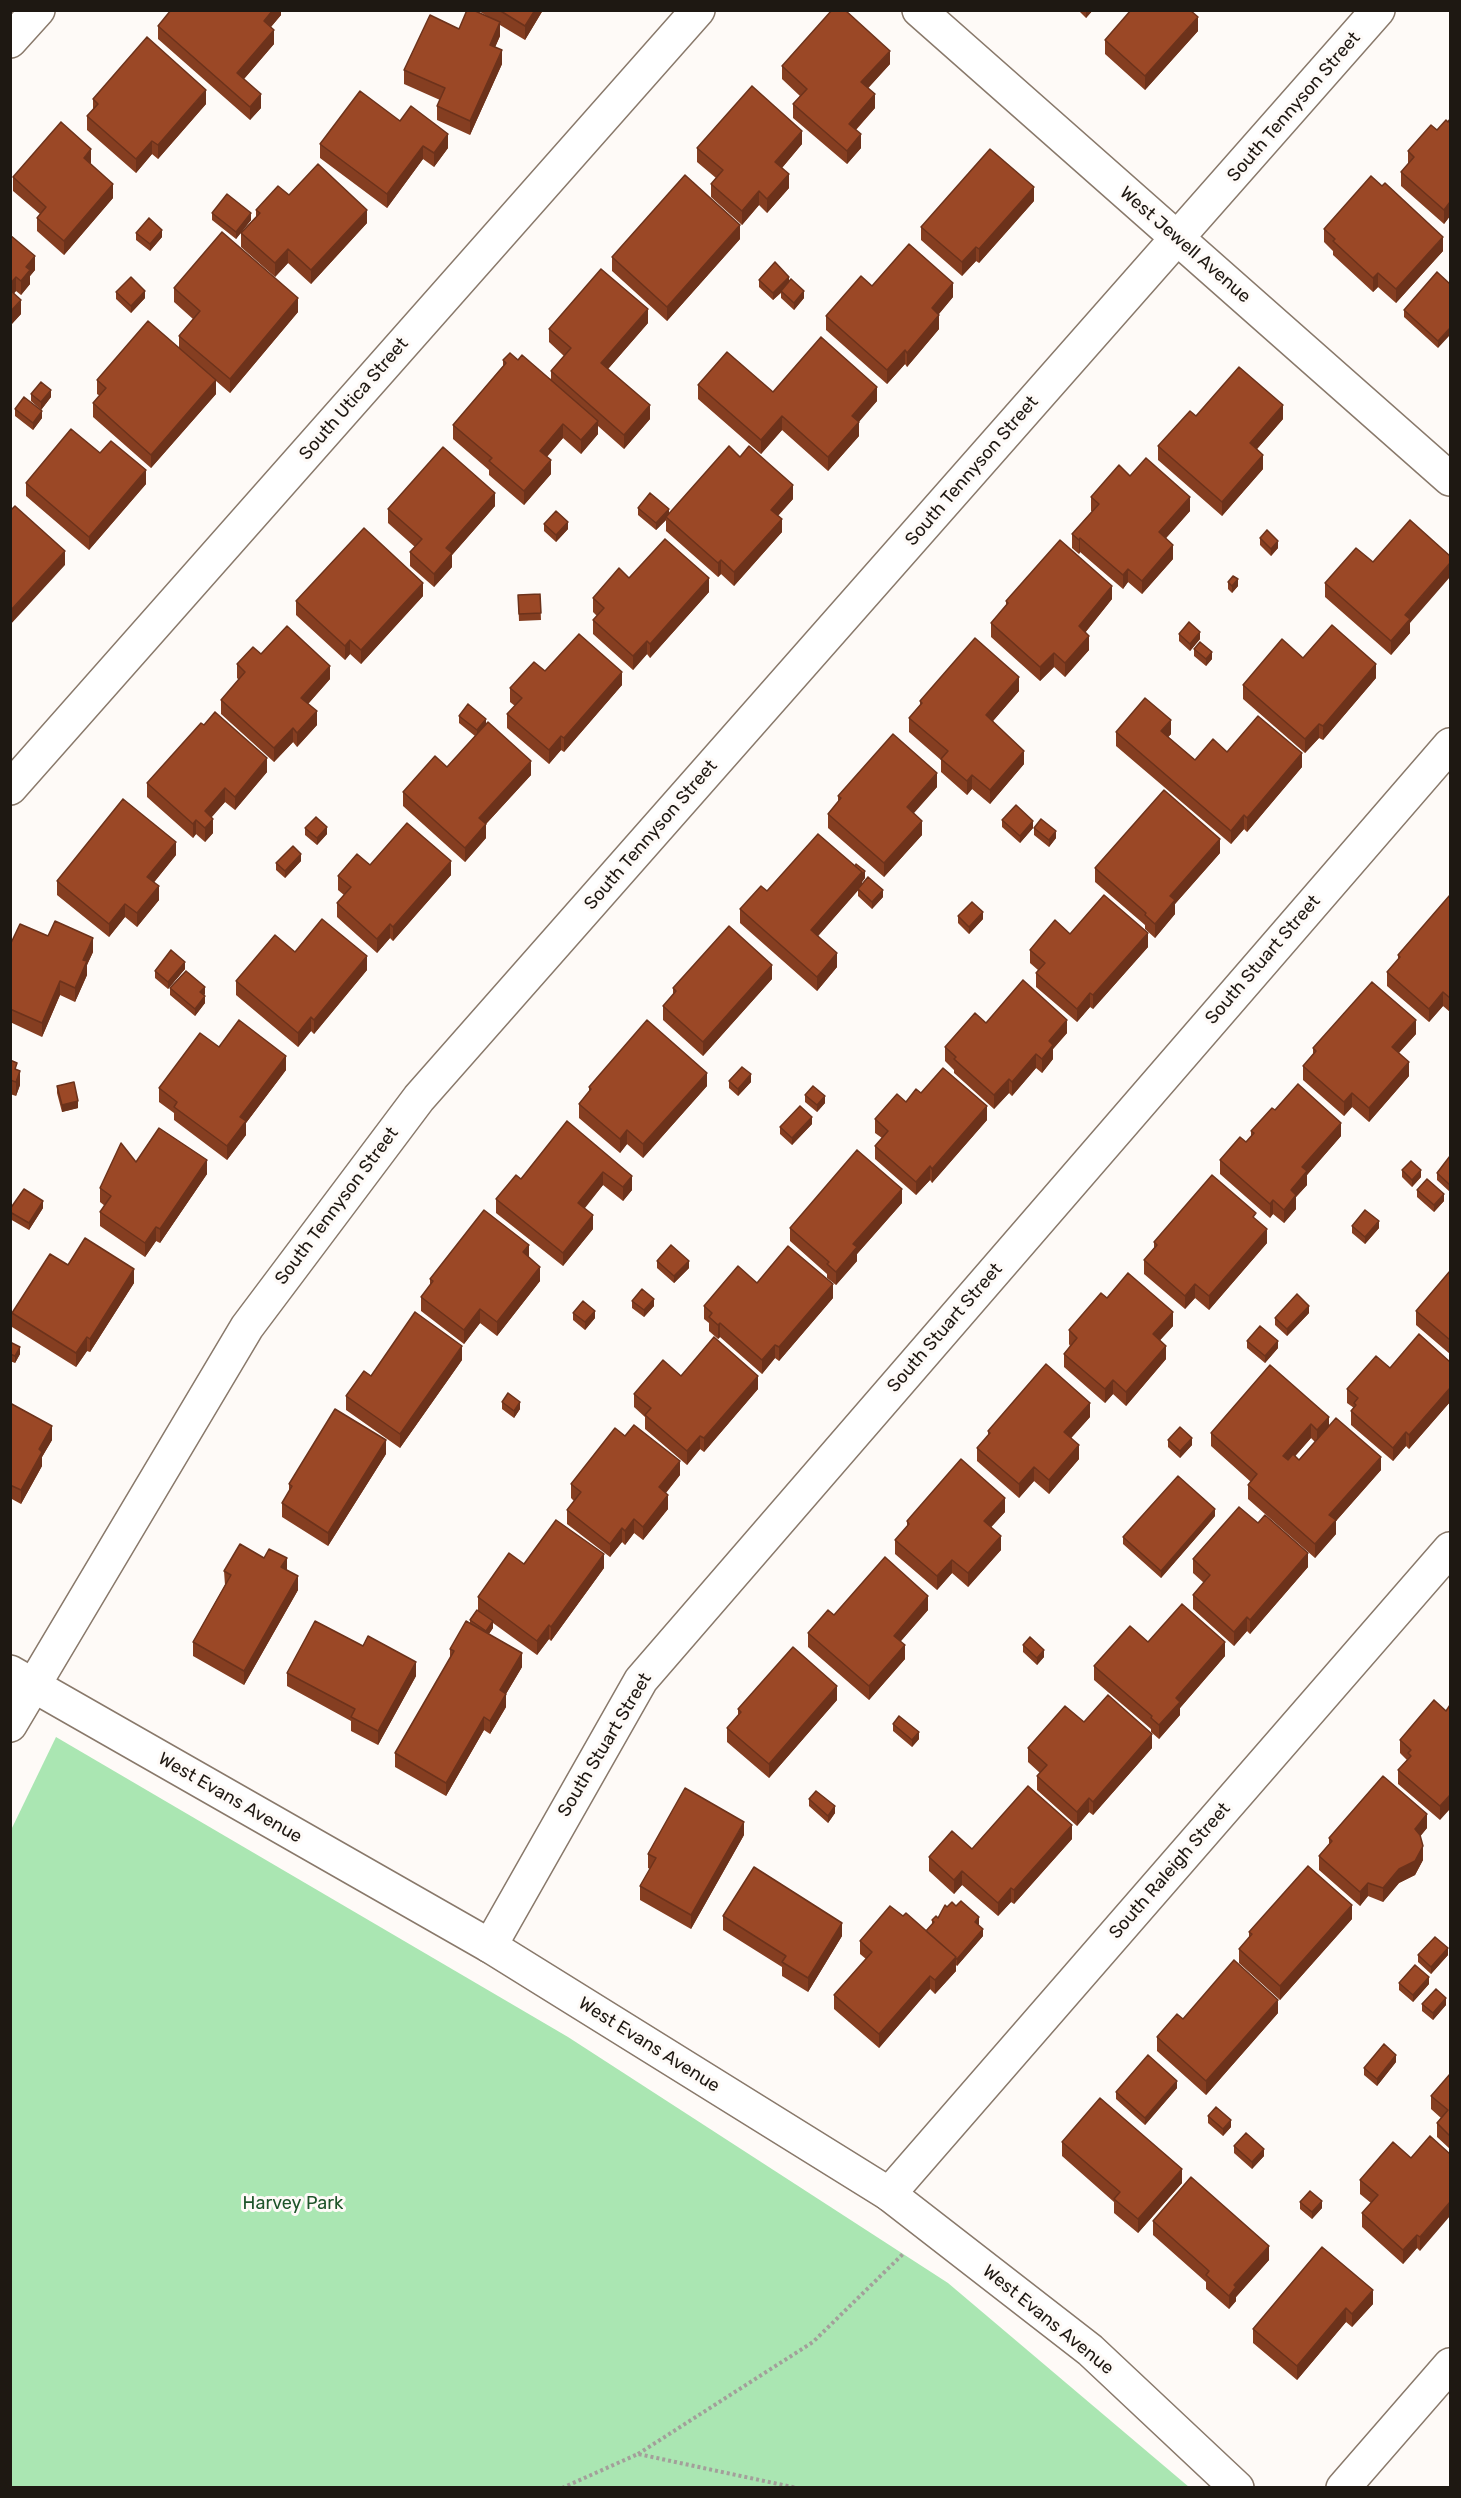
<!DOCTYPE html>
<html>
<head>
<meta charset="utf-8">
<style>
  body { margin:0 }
  #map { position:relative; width:1461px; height:2498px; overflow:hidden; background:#fefaf7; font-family:Rubik,sans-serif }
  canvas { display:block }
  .frame { position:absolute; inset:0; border:12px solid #1e1812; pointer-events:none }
</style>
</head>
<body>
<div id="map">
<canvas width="1461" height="2498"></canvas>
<div class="frame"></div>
</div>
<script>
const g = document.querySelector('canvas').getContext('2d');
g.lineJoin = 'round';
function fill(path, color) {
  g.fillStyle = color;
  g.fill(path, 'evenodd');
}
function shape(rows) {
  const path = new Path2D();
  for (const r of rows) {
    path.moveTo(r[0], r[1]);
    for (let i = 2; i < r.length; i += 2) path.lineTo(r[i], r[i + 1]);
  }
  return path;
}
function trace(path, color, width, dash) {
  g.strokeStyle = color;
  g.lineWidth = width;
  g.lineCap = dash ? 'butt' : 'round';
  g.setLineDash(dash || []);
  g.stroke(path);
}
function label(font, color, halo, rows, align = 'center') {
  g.font = font + ' Rubik,sans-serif';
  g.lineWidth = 6;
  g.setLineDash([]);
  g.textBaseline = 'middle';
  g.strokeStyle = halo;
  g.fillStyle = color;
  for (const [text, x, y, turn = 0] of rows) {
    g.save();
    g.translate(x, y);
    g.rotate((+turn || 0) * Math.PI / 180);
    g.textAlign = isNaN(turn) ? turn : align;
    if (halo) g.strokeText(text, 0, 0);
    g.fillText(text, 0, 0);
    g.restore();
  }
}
const green = shape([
  [56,1737,568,2037,948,2283,1189,2487,11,2487,11,1830]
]);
const path = shape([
  [638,2454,813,2342,904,2253],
  [562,2488,638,2454,797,2488]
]);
const minor = shape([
  [10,41,38,10],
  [10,788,698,10],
  [490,1946,641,1680,1450,745],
  [889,2194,1450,1549],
  [1343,2488,1450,2365]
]);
const tertiary = shape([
  [10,1725,247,1327,419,1098,1378,10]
]);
const secondary = shape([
  [919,10,1450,479],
  [10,1672,490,1946,889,2194,1090,2350,1237,2488]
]);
const wall = shape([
  [281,10,281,15,271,27,274,44,244,79,261,108,250,120,158,39,158,26],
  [477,10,543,10,525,40,500,25,500,36,495,47,502,64,470,135,437,120,437,106,440,100,404,84,404,70,459,29,487,16],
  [1078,10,1093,10,1086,18],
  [1198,31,1145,90,1105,54,1105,40],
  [890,64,868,88,875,108,856,130,861,148,847,164,793,118,793,104,800,96,782,79,782,66],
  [93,99,206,104,158,159,152,154,136,173,87,130,87,116,93,110],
  [1450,113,1450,216,1444,224,1401,186,1401,172,1408,164,1408,151,1448,122,1449,120,1449,115],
  [400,121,448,148,434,167,423,159,387,208,320,158,320,144],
  [802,144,782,168,789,188,767,213,759,205,742,225,711,197,711,184,716,178,697,162,697,148],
  [91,163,90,164,113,198,64,255,37,231,37,218,40,214,13,191,13,177],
  [289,195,367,223,311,284,288,263,275,277,241,247,241,233,256,217,256,210],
  [1034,201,979,263,976,261,962,276,921,240,921,227],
  [212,213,251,220,236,239,212,220],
  [1324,229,1443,251,1396,303,1378,287,1373,292,1333,255,1333,251,1324,242],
  [136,233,162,237,150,251,136,240],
  [10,235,35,270,30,276,30,284,21,295,16,291,14,293,21,314,10,326],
  [740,239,667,321,612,271,612,257],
  [759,280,789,282,804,298,794,310,781,298,781,293,773,300,759,287],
  [1450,284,1438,348,1404,317,1404,310],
  [872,286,953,297,939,314,939,329,907,367,905,364,887,384,826,330,826,316],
  [174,288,298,312,230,393,216,381,216,394,151,468,93,417,93,403,100,396,97,394,97,380,179,348,179,336,193,319,174,302],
  [116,292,145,298,131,313,116,299],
  [648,323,608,369,650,419,624,449,598,426,598,434,581,454,563,438,547,457,551,474,524,505,489,475,489,470,453,439,453,425,503,366,503,360,518,360,551,379,551,371,564,356,549,342,549,329],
  [698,385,773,392,877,401,858,422,859,436,828,471,782,430,761,454,698,399],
  [31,394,51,397,41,410,31,401],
  [15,409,42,418,33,430,15,416],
  [1196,416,1283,419,1257,449,1263,469,1222,516,1158,460,1158,446],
  [100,453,146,484,89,550,26,496,26,483],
  [740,457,793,499,778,516,782,532,734,586,721,574,718,577,666,531,666,520,656,530,638,515,638,508,669,514],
  [1130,476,1190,511,1166,538,1173,559,1142,594,1128,582,1123,589,1080,552,1079,554,1072,548,1072,534,1092,511,1091,511,1091,497],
  [495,506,452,555,452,567,434,587,410,566,410,552,415,547,388,523,388,509],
  [544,524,568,529,556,542,544,531],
  [1260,538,1278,548,1271,556,1260,545],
  [1373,562,1410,623,1410,633,1391,655,1325,597,1325,583],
  [629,578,709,592,650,658,647,654,633,670,593,634,593,620,597,616,593,612,593,598],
  [1228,582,1238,586,1232,593,1228,589],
  [540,594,541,620,519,621,518,595],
  [423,596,361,664,350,654,345,660,296,615,296,601],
  [1112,599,1085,633,1089,650,1065,677,1054,667,1040,681,991,637,991,623,1006,606,1006,601],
  [1179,634,1200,639,1190,651,1179,641],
  [1194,649,1212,659,1206,666,1194,656],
  [261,654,330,679,308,704,317,725,297,747,293,742,274,762,221,714,221,700,239,680,237,678,237,664],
  [1303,658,1376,678,1323,740,1319,738,1305,753,1243,699,1243,685],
  [545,671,622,685,564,752,561,750,549,764,507,728,507,714,515,706,510,702,510,688],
  [1019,691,993,721,1024,764,990,804,972,789,967,795,941,772,941,760,909,732,909,718,920,705,920,701],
  [459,716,486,723,531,775,486,824,486,838,465,862,403,806,403,792,447,767,475,736,459,723],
  [1116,732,1171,734,1168,737,1195,760,1227,752,1302,767,1247,832,1244,829,1231,844,1116,746],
  [267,772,235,810,225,802,211,817,213,833,205,842,196,834,193,838,147,797,147,783],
  [937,787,913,813,922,835,884,877,828,828,828,814,838,802,838,796],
  [1002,820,1033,828,1020,843,1002,827],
  [305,828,327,834,317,845,305,835],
  [1034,828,1056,838,1049,847,1034,835],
  [1220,853,1175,904,1175,914,1155,938,1145,929,1145,925,1095,882,1095,868],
  [176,855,154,882,159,900,137,927,125,917,109,937,57,895,57,881],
  [301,861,285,878,276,870,276,863],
  [370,865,451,875,393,941,390,938,377,953,337,917,337,903,344,895,338,890,338,876],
  [865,878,862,882,862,885,883,897,872,909,858,896,858,890,818,936,837,967,817,991,740,923,740,909,767,891],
  [1450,895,1450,1012,1443,1006,1429,1022,1387,986,1387,972,1398,960,1398,955],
  [958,916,983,919,969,934,958,923],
  [1070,934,1148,947,1093,1009,1090,1007,1077,1022,1036,987,1036,973,1038,970,1030,963,1030,950],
  [48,936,93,952,87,965,87,975,75,1002,60,995,42,1037,10,1022,10,945],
  [185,969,168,989,155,978,155,971],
  [367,970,314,1034,311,1031,298,1047,236,995,236,981],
  [772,979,703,1056,663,1020,663,1006,673,995,673,988],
  [170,988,205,994,204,995,205,1003,195,1016,170,995],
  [986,1023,1067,1033,1053,1049,1053,1059,1042,1073,1036,1068,1012,1096,1009,1093,994,1109,954,1073,954,1070,945,1061,945,1047],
  [1416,1034,1399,1053,1409,1076,1369,1122,1352,1107,1344,1116,1303,1080,1303,1066,1313,1054,1313,1048],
  [219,1047,286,1070,246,1123,246,1135,227,1160,174,1120,174,1113,159,1102,159,1088],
  [10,1060,17,1070,20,1085,16,1096,10,1094],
  [729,1081,751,1082,738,1096,729,1088],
  [57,1086,78,1108,62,1112,57,1093],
  [707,1086,643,1158,627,1144,620,1153,579,1118,579,1104,589,1092,589,1087],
  [921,1093,987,1120,932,1183,930,1180,916,1195,875,1159,875,1146,882,1138,875,1133,875,1119],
  [805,1095,825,1103,817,1112,805,1102],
  [1275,1110,1341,1136,1307,1175,1307,1185,1296,1197,1296,1209,1284,1223,1273,1214,1270,1218,1220,1174,1220,1160,1246,1142,1251,1136,1251,1131],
  [567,1121,632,1190,623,1201,603,1185,584,1208,593,1229,563,1266,496,1213,496,1199,521,1179],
  [812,1124,792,1145,780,1134,780,1127],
  [1450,1156,1450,1192,1437,1180,1437,1173],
  [136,1162,207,1174,160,1243,156,1241,145,1257,100,1226,100,1212,105,1206,100,1202,100,1188],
  [1402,1170,1421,1177,1412,1187,1402,1177],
  [1417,1190,1444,1201,1434,1212,1417,1197],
  [902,1203,857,1254,857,1261,836,1285,827,1278,827,1274,790,1241,790,1228],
  [43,1208,29,1230,10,1219,10,1209],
  [1256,1220,1267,1243,1209,1310,1195,1298,1185,1309,1144,1274,1144,1260,1154,1248,1154,1242],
  [1352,1226,1379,1228,1365,1244,1352,1233],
  [529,1257,540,1281,497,1336,480,1323,464,1344,421,1311,421,1297,430,1285,430,1279],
  [657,1261,689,1268,674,1283,657,1268],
  [68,1265,134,1283,90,1352,87,1351,76,1367,12,1327,12,1313],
  [1450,1271,1450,1354,1416,1325,1416,1311],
  [757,1283,833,1298,779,1361,775,1358,762,1374,720,1337,718,1339,709,1331,709,1323,704,1319,704,1306],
  [1107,1298,1173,1326,1160,1340,1166,1359,1126,1406,1113,1394,1105,1403,1064,1367,1064,1354,1070,1346,1069,1344,1069,1330],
  [632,1301,654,1306,644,1317,632,1308],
  [573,1313,595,1318,585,1330,573,1320],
  [1309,1313,1287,1336,1275,1325,1275,1318],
  [1247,1341,1278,1348,1265,1363,1247,1348],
  [10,1342,20,1354,15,1363,10,1361],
  [462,1360,400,1448,346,1410,346,1396,371,1376],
  [1450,1362,1450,1402,1409,1449,1406,1446,1393,1461,1351,1425,1351,1411,1354,1408,1347,1403,1347,1389,1390,1368],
  [1270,1365,1329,1427,1381,1470,1336,1521,1336,1534,1315,1558,1248,1499,1248,1485,1251,1482,1211,1446,1211,1433],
  [1311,1438,1315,1442,1299,1460,1295,1456],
  [681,1376,758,1389,704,1452,700,1449,687,1465,645,1429,645,1417,634,1407,634,1394],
  [502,1402,520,1409,514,1418,502,1409],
  [10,1403,52,1440,42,1457,42,1466,21,1504,10,1498],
  [1090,1417,1071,1438,1079,1459,1049,1494,1034,1481,1019,1498,977,1461,977,1448,988,1436,988,1431],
  [1168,1440,1192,1445,1180,1458,1168,1447],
  [386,1454,328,1546,282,1517,282,1503,289,1491,289,1484],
  [680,1475,666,1493,668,1509,643,1540,634,1533,625,1545,622,1542,610,1557,567,1524,567,1510,574,1501,571,1498,571,1484],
  [1005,1512,991,1527,1001,1550,968,1587,952,1573,937,1590,895,1554,895,1540,907,1527,907,1521],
  [1215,1516,1161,1578,1123,1544,1123,1537],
  [1193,1559,1308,1567,1250,1634,1247,1631,1234,1646,1193,1609,1193,1595,1204,1583,1193,1573],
  [524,1564,604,1568,551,1641,549,1639,537,1655,493,1623,493,1628,489,1634,522,1667,506,1694,506,1707,490,1734,484,1730,446,1796,395,1767,395,1753,450,1658,450,1649,470,1624,470,1620,478,1610,478,1597],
  [287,1570,298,1590,244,1685,193,1656,193,1642,225,1585,224,1571],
  [928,1610,900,1642,905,1659,869,1700,808,1647,808,1633,834,1615],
  [1148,1642,1225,1656,1180,1708,1180,1715,1159,1739,1151,1732,1151,1729,1094,1680,1094,1666],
  [1023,1645,1044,1657,1037,1665,1023,1652],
  [287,1673,416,1676,378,1745,351,1731,351,1721,287,1686],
  [837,1700,769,1778,727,1742,727,1728,738,1715,738,1709],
  [1446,1711,1440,1820,1398,1784,1398,1770,1407,1760,1400,1753,1400,1740],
  [1084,1722,1152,1748,1093,1815,1089,1812,1077,1826,1037,1790,1037,1776,1040,1773,1028,1762,1028,1748],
  [893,1724,919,1739,912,1747,893,1731],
  [809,1799,835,1813,828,1823,809,1806],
  [1427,1828,1420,1836,1423,1860,1415,1875,1399,1883,1383,1902,1368,1896,1360,1906,1319,1870,1319,1856,1329,1844,1329,1838],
  [744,1835,691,1929,640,1900,640,1886,650,1869,648,1868,648,1854],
  [1072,1839,1014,1904,1011,1902,998,1916,962,1885,954,1894,929,1871,929,1857,972,1849],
  [947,1907,979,1924,978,1925,983,1936,957,1966,956,1965,956,1971,935,1994,930,1989,879,2048,834,2009,834,1995,866,1959,860,1954,860,1941,903,1916,926,1931,932,1924,932,1920,938,1918],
  [723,1916,842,1936,808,1992,782,1976,782,1967,723,1930],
  [1352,1919,1280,2000,1239,1963,1239,1949,1249,1938,1249,1932],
  [1418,1955,1448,1955,1431,1974,1418,1962],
  [1399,1983,1429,1984,1413,2002,1399,1990],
  [1422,2004,1446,2005,1433,2020,1422,2011],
  [1278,2013,1206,2095,1157,2051,1157,2037,1183,2019],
  [1396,2062,1377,2086,1364,2075,1364,2068],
  [1450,2074,1450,2149,1437,2137,1437,2123,1441,2118,1431,2109,1431,2096],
  [1177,2088,1145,2125,1116,2099,1116,2092],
  [1208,2116,1231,2127,1223,2136,1208,2123],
  [1430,2136,1420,2251,1417,2248,1403,2264,1362,2227,1362,2213,1371,2203,1360,2194,1360,2180,1411,2158],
  [1062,2142,1182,2183,1138,2233,1114,2213,1114,2202,1062,2156],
  [1234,2146,1264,2156,1252,2169,1234,2153],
  [1300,2202,1322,2208,1312,2219,1300,2209],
  [1153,2221,1269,2260,1236,2297,1236,2301,1229,2309,1206,2289,1206,2282,1153,2235],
  [1322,2247,1373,2304,1352,2327,1346,2322,1297,2380,1253,2343,1253,2329]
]);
const shadedWall = shape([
  [273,10,281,10,281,15,264,35,264,21],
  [535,10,543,10,525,40,525,26],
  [1086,10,1093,10,1086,18],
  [1198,17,1198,31,1145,90,1145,76],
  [500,22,500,36,490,59,490,45],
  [274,30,274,44,237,87,237,73],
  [502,50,502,64,470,135,470,121],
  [890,51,890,64,861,96,861,82],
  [206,90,206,104,158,159,158,145],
  [261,94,261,108,250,120,250,107],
  [875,94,875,108,849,137,849,124],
  [802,131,802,144,775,176,775,162],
  [448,134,448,148,434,167,434,153],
  [861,134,861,148,847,164,847,151],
  [152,141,152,154,136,173,136,159],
  [423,146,423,159,387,208,387,194],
  [91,149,91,163,84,172,84,158],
  [789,174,789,188,767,213,767,199],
  [113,184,113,198,64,255,64,241],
  [1034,187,1034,201,979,263,979,249],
  [759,191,759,205,742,225,742,211],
  [1450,202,1450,216,1444,224,1444,210],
  [367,210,367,223,311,284,311,270],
  [251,213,251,220,236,239,236,232],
  [740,225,740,239,667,321,667,307],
  [162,230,162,237,150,251,150,244],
  [1443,237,1443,251,1396,303,1396,289],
  [976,247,976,261,962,276,962,262],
  [288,249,288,263,275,277,275,263],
  [35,256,35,270,30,276,30,284,21,295,21,281,26,267],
  [1378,273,1378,287,1373,292,1373,278],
  [16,277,16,291,10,298,10,284],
  [789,277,789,284,773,300,773,293],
  [953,283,953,297,932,322,932,308],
  [145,291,145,298,131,313,131,306],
  [804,291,804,298,794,310,794,303],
  [298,298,298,312,230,393,230,379],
  [21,300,21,314,10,326,10,312],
  [648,309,648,323,601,377,601,363],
  [939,315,939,329,907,367,907,353],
  [1450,328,1450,335,1438,348,1438,341],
  [905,350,905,364,887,384,887,370],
  [216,380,216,394,151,468,151,455],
  [877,387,877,401,852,430,852,416],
  [51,390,51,397,41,410,41,402],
  [650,405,650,419,624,449,624,435],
  [1283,405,1283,419,1250,457,1250,443],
  [42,411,42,418,33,430,33,423],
  [782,416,782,430,761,454,761,440],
  [598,421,598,434,581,454,581,440],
  [859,422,859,436,828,471,828,457],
  [563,424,563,438,540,464,540,451],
  [1263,455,1263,469,1222,516,1222,502],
  [551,460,551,474,524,505,524,491],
  [146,470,146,484,89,550,89,537],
  [793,485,793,499,771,523,771,510],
  [495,493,495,506,452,555,452,567,434,587,434,574,446,548],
  [1190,497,1190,511,1159,546,1159,532],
  [669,509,669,516,666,517,666,520,656,530,656,523],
  [782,519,782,532,734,586,734,572],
  [568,522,568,529,556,542,556,535],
  [1080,538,1080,552,1079,554,1079,540],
  [1278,541,1278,548,1271,556,1271,549],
  [1173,545,1173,559,1142,594,1142,581],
  [65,551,65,565,10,625,10,611],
  [721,560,721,574,718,577,718,563],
  [1450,563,1450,577,1410,623,1410,633,1391,655,1391,641,1405,615],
  [1128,569,1128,582,1123,589,1123,575],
  [709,578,709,592,650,658,650,644],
  [1238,579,1238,586,1232,593,1232,586],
  [423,583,423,596,361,664,361,650],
  [1112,586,1112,599,1079,640,1079,626],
  [1200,632,1200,639,1190,651,1190,644],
  [1089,636,1089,650,1065,677,1065,663],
  [350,640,350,654,345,660,345,646],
  [647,641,647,654,633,670,633,656],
  [1212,652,1212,659,1206,666,1206,659],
  [1054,653,1054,667,1040,681,1040,667],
  [1376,664,1376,678,1323,740,1323,726],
  [330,666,330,679,301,712,301,698],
  [622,672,622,685,564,752,564,738],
  [1019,677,1019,691,986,729,986,715],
  [317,711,317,725,297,747,297,733],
  [486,719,486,726,477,737,477,730],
  [1171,720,1171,734,1161,745,1161,731],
  [1319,724,1319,738,1305,753,1305,739],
  [293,728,293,742,274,762,274,748],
  [561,736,561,750,549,764,549,750],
  [1024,751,1024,764,990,804,990,790],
  [1302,753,1302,767,1247,832,1247,818],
  [267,758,267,772,235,810,235,797],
  [531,761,531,775,486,824,486,838,465,862,465,848,479,818],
  [937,773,937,787,907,821,907,807],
  [972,775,972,789,967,795,967,781],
  [225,788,225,802,205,825,205,811],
  [1244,815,1244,829,1231,844,1231,831],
  [213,819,213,833,205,842,205,828],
  [196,820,196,834,193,838,193,824],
  [922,821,922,835,884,877,884,863],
  [1033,821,1033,828,1020,843,1020,836],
  [327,827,327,834,317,845,317,838],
  [1056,831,1056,838,1049,847,1049,840],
  [1220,839,1220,853,1175,904,1175,914,1155,938,1155,924,1170,896],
  [176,842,176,855,147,891,147,877],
  [301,854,301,861,285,878,285,871],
  [451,861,451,875,393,941,393,927],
  [865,871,865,878,862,882,862,886,811,944,811,930,862,872],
  [159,886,159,900,137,927,137,913],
  [883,890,883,897,872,909,872,902],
  [125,904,125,917,109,937,109,924],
  [983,912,983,919,969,934,969,927],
  [390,924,390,938,377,953,377,939],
  [1148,933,1148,947,1093,1009,1093,995],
  [93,938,93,952,87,965,87,975,75,1002,75,988,83,960],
  [837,953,837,967,817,991,817,977],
  [367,956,367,970,314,1034,314,1020],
  [185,962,185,969,168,989,168,982],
  [772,965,772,979,703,1056,703,1042],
  [60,981,60,995,42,1037,42,1023],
  [205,987,205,994,200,999,200,992],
  [1443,992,1443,1006,1429,1022,1429,1009],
  [1090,993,1090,1007,1077,1022,1077,1009],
  [205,996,205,1003,195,1016,195,1009],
  [311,1017,311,1031,298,1047,298,1033],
  [1067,1020,1067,1033,1053,1049,1053,1059,1042,1073,1042,1059,1049,1041],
  [1416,1020,1416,1034,1392,1060,1392,1047],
  [1036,1054,1036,1068,1012,1096,1012,1082],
  [286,1056,286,1070,246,1123,246,1135,227,1160,227,1146,240,1117],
  [1409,1062,1409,1076,1369,1122,1369,1108],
  [20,1071,20,1085,16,1096,16,1082],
  [707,1073,707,1086,643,1158,643,1144],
  [751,1074,751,1082,738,1096,738,1089],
  [1009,1079,1009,1093,994,1109,994,1095],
  [1352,1093,1352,1107,1344,1116,1344,1102],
  [825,1096,825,1103,817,1112,817,1105],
  [78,1101,78,1108,62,1112,62,1105],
  [987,1106,987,1120,932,1183,932,1169],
  [812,1117,812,1124,792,1145,792,1138],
  [1341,1123,1341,1136,1307,1175,1307,1185,1296,1197,1296,1209,1284,1223,1284,1210,1291,1190,1302,1167],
  [627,1130,627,1144,620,1153,620,1139],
  [207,1160,207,1174,160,1243,160,1229],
  [930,1166,930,1180,916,1195,916,1182],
  [1421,1170,1421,1177,1412,1187,1412,1180],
  [603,1172,603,1185,578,1217,578,1203],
  [632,1176,632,1190,623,1201,623,1187],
  [902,1189,902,1203,857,1254,857,1261,836,1285,836,1272,853,1244],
  [1444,1194,1444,1201,1434,1212,1434,1205],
  [1273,1200,1273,1214,1270,1218,1270,1204],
  [43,1201,43,1208,29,1230,29,1223],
  [593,1215,593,1229,563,1266,563,1253],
  [1379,1221,1379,1228,1365,1244,1365,1237],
  [156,1227,156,1241,145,1257,145,1243],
  [1267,1229,1267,1243,1209,1310,1209,1296],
  [529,1245,529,1259,523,1252],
  [689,1261,689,1268,674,1283,674,1276],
  [540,1267,540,1281,497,1336,497,1322],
  [134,1269,134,1283,90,1352,90,1339],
  [833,1284,833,1298,779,1361,779,1347],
  [1195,1284,1195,1298,1185,1309,1185,1296],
  [654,1299,654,1306,644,1317,644,1310],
  [1309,1306,1309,1313,1287,1336,1287,1329],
  [480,1309,480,1323,464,1344,464,1330],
  [595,1311,595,1318,585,1330,585,1322],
  [1173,1312,1173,1326,1153,1348,1153,1334],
  [720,1323,720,1337,718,1339,718,1325],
  [87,1337,87,1351,76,1367,76,1353],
  [1278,1341,1278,1348,1265,1363,1265,1356],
  [775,1345,775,1358,762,1374,762,1360],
  [462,1346,462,1360,400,1448,400,1434],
  [1166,1346,1166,1359,1126,1406,1126,1392],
  [20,1347,20,1354,15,1363,15,1356],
  [758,1376,758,1389,704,1452,704,1438],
  [1113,1380,1113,1394,1105,1403,1105,1389],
  [1450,1388,1450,1402,1409,1449,1409,1435],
  [520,1402,520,1409,514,1418,514,1411],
  [1090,1403,1090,1417,1064,1446,1064,1432],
  [1329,1417,1329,1431,1317,1444,1317,1430],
  [1311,1424,1311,1438,1283,1470,1283,1456],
  [52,1426,52,1440,42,1457,42,1466,21,1504,21,1490,39,1449],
  [1406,1432,1406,1446,1393,1461,1393,1448],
  [700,1436,700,1449,687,1465,687,1451],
  [1192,1438,1192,1445,1180,1458,1180,1451],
  [386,1440,386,1454,328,1546,328,1533],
  [1079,1445,1079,1459,1049,1494,1049,1480],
  [1381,1457,1381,1470,1336,1521,1336,1534,1315,1558,1315,1544,1329,1515],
  [680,1461,680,1475,659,1501,659,1487],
  [1034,1467,1034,1481,1019,1498,1019,1484],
  [668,1495,668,1509,643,1540,643,1527],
  [1005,1498,1005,1512,984,1535,984,1521],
  [1215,1509,1215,1516,1161,1578,1161,1571],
  [634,1519,634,1533,625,1545,625,1531],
  [622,1528,622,1542,610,1557,610,1544],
  [1001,1536,1001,1550,968,1587,968,1573],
  [1308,1553,1308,1567,1250,1634,1250,1620],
  [604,1554,604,1568,551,1641,551,1627],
  [287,1558,287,1572,281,1567],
  [952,1560,952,1573,937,1590,937,1576],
  [298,1576,298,1590,244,1685,244,1671],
  [928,1596,928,1610,894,1649,894,1636],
  [1247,1617,1247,1631,1234,1646,1234,1632],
  [493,1621,493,1628,486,1638,486,1631],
  [549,1625,549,1639,537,1655,537,1641],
  [1225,1642,1225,1656,1180,1708,1180,1715,1159,1739,1159,1725,1176,1698],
  [905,1645,905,1659,869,1700,869,1686],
  [1044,1650,1044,1657,1037,1665,1037,1658],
  [522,1653,522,1667,500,1704,500,1690],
  [416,1662,416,1676,378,1745,378,1731],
  [837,1686,837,1700,769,1778,769,1764],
  [506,1694,506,1707,490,1734,490,1721],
  [484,1717,484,1730,446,1796,446,1783],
  [919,1732,919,1739,912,1747,912,1740],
  [1152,1734,1152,1748,1093,1815,1093,1802],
  [1450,1795,1450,1809,1440,1820,1440,1806],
  [1089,1798,1089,1812,1077,1826,1077,1812],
  [835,1806,835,1813,828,1823,828,1816],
  [1427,1814,1427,1828,1415,1843,1415,1829],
  [744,1822,744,1835,691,1929,691,1915],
  [1072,1825,1072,1839,1014,1904,1014,1890],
  [1423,1846,1423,1860,1415,1875,1399,1883,1383,1902,1383,1888,1399,1869],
  [962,1871,962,1885,954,1894,954,1880],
  [1368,1883,1368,1896,1360,1906,1360,1892],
  [1011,1888,1011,1902,998,1916,998,1903],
  [1352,1905,1352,1919,1280,2000,1280,1986],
  [979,1917,979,1924,975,1929,975,1922],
  [842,1923,842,1936,808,1992,808,1978],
  [983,1929,983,1936,957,1966,957,1959],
  [1448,1948,1448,1955,1431,1974,1431,1967],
  [956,1957,956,1971,935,1994,935,1980],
  [930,1976,930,1989,879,2048,879,2034],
  [1429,1977,1429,1984,1413,2002,1413,1995],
  [1446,1998,1446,2005,1433,2020,1433,2013],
  [1278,2000,1278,2013,1206,2095,1206,2081],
  [1396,2055,1396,2062,1377,2086,1377,2079],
  [1177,2081,1177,2088,1145,2125,1145,2118],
  [1231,2120,1231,2127,1223,2136,1223,2129],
  [1264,2149,1264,2156,1252,2169,1252,2162],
  [1182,2169,1182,2183,1138,2233,1138,2219],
  [1322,2201,1322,2208,1312,2219,1312,2212],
  [1450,2202,1450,2216,1420,2251,1420,2237],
  [1417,2235,1417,2248,1403,2264,1403,2250],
  [1269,2246,1269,2260,1236,2297,1236,2301,1229,2309,1229,2296,1234,2285],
  [1373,2290,1373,2304,1352,2327,1352,2314],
  [1346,2308,1346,2322,1297,2380,1297,2366]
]);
const building = shape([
  [171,10,273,10,264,21,274,30,237,73,261,94,250,107,158,26,171,10],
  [467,10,473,10,500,22,490,45,502,50,470,121,437,106,445,88,404,70,430,15,459,29,467,10],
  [499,10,535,10,525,26,499,10],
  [832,10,845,10,890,51,861,82,875,94,849,124,861,134,847,151,793,104,807,89,782,66,832,10],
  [1131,10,1190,10,1198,17,1145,76,1105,40,1131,10],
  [147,37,206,90,158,145,152,141,136,159,87,116,98,104,93,99,147,37],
  [752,86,802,131,775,162,789,174,767,199,759,191,742,211,711,184,723,170,697,148,752,86],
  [360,91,400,121,411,106,448,134,434,153,423,146,387,194,320,144,360,91],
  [1450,119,1450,202,1444,210,1401,172,1414,157,1408,151,1431,125,1437,130,1446,120,1448,122,1450,119],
  [61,122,91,149,84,158,113,184,64,241,37,218,46,207,13,177,61,122],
  [990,149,1034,187,979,249,976,247,962,262,921,227,990,149],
  [318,164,367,210,311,270,288,249,275,263,241,233,260,213,256,210,278,186,289,195,318,164],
  [685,175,740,225,667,307,612,257,685,175],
  [1371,176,1382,186,1385,183,1443,237,1396,289,1378,273,1373,278,1333,241,1335,239,1324,229,1371,176],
  [227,194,251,213,236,232,212,213,227,194],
  [149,218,162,230,150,244,136,233,149,218],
  [222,232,298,298,230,379,179,336,200,311,174,288,222,232],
  [10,235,35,256,26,267,30,270,21,281,16,277,10,284,10,235],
  [909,244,953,283,932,308,939,315,907,353,905,350,887,370,826,316,861,276,872,286,909,244],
  [775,262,789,277,773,293,759,280,775,262],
  [601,269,648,309,601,363,650,405,624,435,551,371,571,348,549,329,601,269],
  [1437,272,1450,284,1450,328,1438,341,1404,310,1437,272],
  [131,277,145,291,131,306,116,292,131,277],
  [791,279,804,291,794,303,781,291,791,279],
  [10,290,21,300,10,312,10,290],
  [148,321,216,380,151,455,93,403,106,388,97,380,148,321],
  [821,337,877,387,852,416,859,422,828,457,782,416,761,440,698,385,727,352,773,392,821,337],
  [510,353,518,360,522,355,598,421,581,440,563,424,540,451,551,460,524,491,489,461,492,458,453,425,506,363,503,360,510,353],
  [1239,367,1283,405,1250,443,1263,455,1222,502,1158,446,1190,411,1196,416,1239,367],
  [41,382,51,390,41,402,31,394,41,382],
  [24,397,42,411,33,423,15,409,24,397],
  [71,429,100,453,111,441,146,470,89,537,26,483,71,429],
  [729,446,740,457,749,446,793,485,771,510,782,519,734,572,721,560,718,563,666,517,729,446],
  [443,447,495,493,446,548,452,553,434,574,410,552,422,539,388,509,443,447],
  [1146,458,1190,497,1159,532,1173,545,1142,581,1128,569,1123,575,1080,538,1079,540,1072,534,1099,504,1091,497,1119,465,1130,476,1146,458],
  [650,493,669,509,656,523,638,508,650,493],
  [15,506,65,551,10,611,10,511,15,506],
  [556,511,568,522,556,535,544,524,556,511],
  [1410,520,1450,556,1450,563,1405,615,1410,619,1391,641,1325,583,1356,548,1373,562,1410,520],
  [364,528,423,583,361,650,350,640,345,646,296,601,364,528],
  [1267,530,1278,541,1271,549,1260,538,1267,530],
  [665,539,709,578,650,644,647,641,633,656,593,620,604,608,593,598,619,568,629,578,665,539],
  [1060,540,1112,586,1079,626,1089,636,1065,663,1054,653,1040,667,991,623,1008,603,1006,601,1060,540],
  [1233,576,1238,579,1232,586,1228,582,1233,576],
  [540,594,541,613,519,614,518,595,540,594],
  [1189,622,1200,632,1190,644,1179,634,1189,622],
  [1332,625,1376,664,1323,726,1319,724,1305,739,1243,685,1282,639,1303,658,1332,625],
  [287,626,330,666,301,698,317,711,297,733,293,728,274,748,221,700,245,672,237,664,253,647,261,654,287,626],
  [579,634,622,672,564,738,561,736,549,750,507,714,522,698,510,688,534,662,545,671,579,634],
  [975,638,1019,677,986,715,1024,751,990,790,972,775,967,781,941,759,948,751,909,718,922,703,920,701,975,638],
  [1200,642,1212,652,1206,659,1194,649,1200,642],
  [1145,698,1171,720,1161,731,1195,760,1213,739,1227,752,1258,716,1302,753,1247,818,1244,815,1231,831,1116,732,1145,698],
  [468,704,486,719,477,730,459,716,468,704],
  [215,712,267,758,235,797,225,788,205,811,213,819,205,828,196,820,193,824,147,783,201,723,204,725,215,712],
  [488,722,531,761,479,818,486,824,465,848,403,792,435,756,447,767,488,722],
  [893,734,937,773,907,807,922,821,884,863,828,814,841,798,838,796,893,734],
  [1164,790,1220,839,1170,896,1175,900,1155,924,1145,915,1146,913,1095,868,1164,790],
  [123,799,176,842,147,877,159,886,137,913,125,904,109,924,57,881,123,799],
  [1016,805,1033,821,1020,836,1002,820,1016,805],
  [316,817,327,827,317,838,305,828,316,817],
  [1041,819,1056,831,1049,840,1034,828,1041,819],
  [407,823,451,861,393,927,390,924,377,939,337,903,351,887,338,876,357,854,370,865,407,823],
  [818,834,862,872,811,930,837,953,817,977,740,909,761,886,767,891,818,834],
  [293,846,301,854,285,871,276,863,293,846],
  [856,864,865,871,862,875,862,872,855,866,856,864],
  [868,877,883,890,872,902,858,889,868,877],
  [1104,895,1148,933,1093,995,1090,993,1077,1009,1036,973,1045,963,1030,950,1055,920,1070,934,1104,895],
  [1450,895,1450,998,1443,992,1429,1009,1387,972,1400,957,1398,955,1450,895],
  [972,902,983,912,969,927,958,916,972,902],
  [322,919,367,956,314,1020,311,1017,298,1033,236,981,275,935,295,952,322,919],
  [55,921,93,938,83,960,87,961,75,988,60,981,42,1023,10,1009,10,945,20,924,48,936,55,921],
  [729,926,772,965,703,1042,663,1006,676,991,673,988,729,926],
  [171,950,185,962,168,982,155,971,171,950],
  [186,971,205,987,200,992,205,996,195,1009,170,988,186,971],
  [1023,980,1067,1020,1049,1041,1053,1045,1042,1059,1036,1054,1012,1082,1009,1079,994,1095,954,1059,956,1057,945,1047,975,1013,986,1023,1023,980],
  [1372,982,1416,1020,1392,1047,1409,1062,1369,1108,1352,1093,1344,1102,1303,1066,1316,1051,1313,1048,1372,982],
  [239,1020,286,1056,240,1117,246,1121,227,1146,174,1107,177,1102,159,1088,200,1033,219,1047,239,1020],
  [647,1020,707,1073,643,1144,627,1130,620,1139,579,1104,591,1089,589,1087,647,1020],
  [10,1060,17,1063,15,1069,20,1071,16,1082,10,1080,10,1060],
  [742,1067,751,1074,738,1089,729,1081,742,1067],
  [943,1068,987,1106,932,1169,930,1166,916,1182,875,1146,888,1131,875,1119,897,1094,906,1102,916,1089,921,1093,943,1068],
  [74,1082,78,1101,62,1105,57,1086,74,1082],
  [1298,1084,1341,1123,1302,1167,1307,1171,1291,1190,1296,1195,1284,1210,1273,1200,1270,1204,1220,1160,1240,1137,1246,1142,1254,1133,1251,1131,1272,1108,1275,1110,1298,1084],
  [813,1086,825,1096,817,1105,805,1095,813,1086],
  [800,1106,812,1117,792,1138,780,1127,800,1106],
  [567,1121,632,1176,623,1187,603,1172,578,1203,593,1215,563,1253,496,1199,516,1175,521,1179,567,1121],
  [159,1128,207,1160,160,1229,156,1227,145,1243,100,1212,111,1196,100,1188,121,1143,136,1162,159,1128],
  [857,1150,902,1189,853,1244,857,1247,836,1272,827,1264,829,1262,790,1228,857,1150],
  [1450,1156,1450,1185,1437,1173,1450,1156],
  [1411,1161,1421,1170,1412,1180,1402,1170,1411,1161],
  [1212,1175,1256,1213,1253,1217,1267,1229,1209,1296,1195,1284,1185,1296,1144,1260,1157,1245,1154,1242,1212,1175],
  [1427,1179,1444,1194,1434,1205,1417,1190,1427,1179],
  [24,1189,43,1201,29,1223,10,1212,10,1209,24,1189],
  [484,1210,529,1245,523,1252,540,1267,497,1322,480,1309,464,1330,421,1297,433,1281,430,1279,484,1210],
  [1365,1210,1379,1221,1365,1237,1352,1226,1365,1210],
  [85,1238,134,1269,90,1339,87,1337,76,1353,12,1313,50,1254,68,1265,85,1238],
  [671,1245,689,1261,674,1276,657,1261,671,1245],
  [788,1246,833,1284,779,1347,775,1345,762,1360,720,1323,718,1325,709,1317,712,1313,704,1306,738,1266,757,1283,788,1246],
  [1450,1271,1450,1340,1416,1311,1450,1271],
  [1128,1273,1173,1312,1153,1334,1166,1346,1126,1392,1113,1380,1105,1389,1064,1354,1077,1338,1069,1330,1101,1293,1107,1298,1128,1273],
  [642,1289,654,1299,644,1310,632,1301,642,1289],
  [1297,1294,1309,1306,1287,1329,1275,1318,1297,1294],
  [583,1301,595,1311,585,1322,573,1313,583,1301],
  [415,1312,462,1346,400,1434,346,1396,364,1371,371,1376,415,1312],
  [1260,1326,1278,1341,1265,1356,1247,1341,1260,1326],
  [1419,1334,1450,1362,1450,1388,1409,1435,1406,1432,1393,1448,1351,1411,1356,1405,1354,1403,1358,1398,1347,1389,1376,1356,1390,1368,1419,1334],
  [714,1337,758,1376,704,1438,700,1436,687,1451,645,1415,651,1408,634,1394,663,1360,681,1376,714,1337],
  [10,1342,20,1347,15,1356,10,1354,10,1342],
  [1046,1364,1090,1403,1064,1432,1079,1445,1049,1480,1034,1467,1019,1484,977,1448,990,1433,988,1431,1046,1364],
  [1270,1365,1329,1417,1317,1430,1311,1424,1283,1456,1288,1460,1293,1454,1299,1460,1336,1418,1381,1457,1329,1515,1336,1520,1315,1544,1248,1485,1257,1474,1211,1433,1270,1365],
  [508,1393,520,1402,514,1411,502,1402,508,1393],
  [10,1403,52,1426,39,1449,42,1452,21,1490,10,1485,10,1403],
  [335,1409,386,1440,328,1533,282,1503,292,1486,289,1484,335,1409],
  [634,1425,680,1461,659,1487,668,1495,643,1527,634,1519,625,1531,622,1528,610,1544,567,1510,581,1492,571,1484,615,1428,625,1436,634,1425],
  [1180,1427,1192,1438,1180,1451,1168,1440,1180,1427],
  [961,1459,1005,1498,984,1521,1001,1536,968,1573,952,1560,937,1576,895,1540,909,1524,907,1521,961,1459],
  [1178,1476,1215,1509,1161,1571,1123,1537,1178,1476],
  [1239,1507,1258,1523,1265,1515,1308,1553,1250,1620,1247,1617,1234,1632,1193,1595,1210,1575,1193,1559,1239,1507],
  [556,1520,604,1554,551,1627,549,1625,537,1641,478,1597,509,1553,524,1564,556,1520],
  [240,1544,264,1558,269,1549,287,1558,281,1567,298,1576,244,1671,193,1642,231,1575,224,1571,240,1544],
  [885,1557,928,1596,894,1636,905,1645,869,1686,808,1633,828,1610,834,1615,885,1557],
  [1182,1604,1225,1642,1176,1698,1180,1702,1159,1725,1151,1718,1152,1716,1094,1666,1130,1626,1148,1642,1182,1604],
  [477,1610,493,1621,486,1631,470,1620,477,1610],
  [315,1621,363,1646,368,1636,416,1662,378,1731,351,1717,355,1709,287,1673,315,1621],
  [466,1621,522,1653,500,1690,506,1694,490,1721,484,1717,446,1783,395,1753,454,1651,450,1649,466,1621],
  [1030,1637,1044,1650,1037,1658,1023,1645,1030,1637],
  [793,1647,837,1686,769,1764,727,1728,741,1712,738,1709,793,1647],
  [1108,1695,1152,1734,1093,1802,1089,1798,1077,1812,1037,1776,1047,1765,1028,1748,1065,1706,1084,1722,1108,1695],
  [1434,1700,1446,1711,1450,1705,1450,1795,1440,1806,1398,1770,1411,1756,1408,1753,1411,1750,1400,1740,1434,1700],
  [899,1716,919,1732,912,1740,893,1724,899,1716],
  [1383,1776,1427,1814,1415,1829,1420,1835,1423,1846,1415,1861,1399,1869,1383,1888,1368,1883,1360,1892,1319,1856,1332,1841,1329,1838,1383,1776],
  [1028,1786,1072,1825,1014,1890,1011,1888,998,1903,962,1871,954,1880,929,1857,952,1831,972,1849,1028,1786],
  [685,1788,744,1822,691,1915,640,1886,656,1858,648,1854,685,1788],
  [816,1791,835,1806,828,1816,809,1799,816,1791],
  [1308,1866,1352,1905,1280,1986,1239,1949,1252,1934,1249,1932,1308,1866],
  [754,1867,842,1923,808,1978,782,1962,786,1956,723,1916,754,1867],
  [961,1901,979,1917,975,1922,983,1929,957,1959,955,1958,956,1957,926,1931,934,1922,932,1920,936,1916,938,1918,945,1905,947,1907,952,1902,956,1906,961,1901],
  [890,1906,903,1916,906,1913,956,1957,935,1980,930,1976,879,2034,834,1995,872,1952,860,1941,890,1906],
  [1435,1937,1448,1948,1431,1967,1418,1955,1435,1937],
  [1234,1960,1278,2000,1206,2081,1157,2037,1177,2014,1183,2019,1234,1960],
  [1415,1965,1429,1977,1413,1995,1399,1983,1415,1965],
  [1436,1989,1446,1998,1433,2013,1422,2004,1436,1989],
  [1384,2044,1396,2055,1377,2079,1364,2068,1384,2044],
  [1148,2055,1177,2081,1145,2118,1116,2092,1148,2055],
  [1450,2074,1450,2136,1437,2123,1448,2110,1431,2096,1450,2074],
  [1100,2098,1182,2169,1138,2219,1114,2199,1120,2192,1062,2142,1100,2098],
  [1216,2107,1231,2120,1223,2129,1208,2116,1216,2107],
  [1246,2133,1264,2149,1252,2162,1234,2146,1246,2133],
  [1430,2136,1450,2154,1450,2202,1420,2237,1417,2235,1403,2250,1362,2213,1378,2195,1360,2180,1393,2142,1411,2158,1430,2136],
  [1191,2177,1269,2246,1234,2285,1236,2287,1229,2296,1206,2275,1209,2271,1153,2221,1191,2177],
  [1310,2191,1322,2201,1312,2212,1300,2202,1310,2191],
  [1322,2247,1373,2290,1352,2314,1346,2308,1297,2366,1253,2329,1322,2247]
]);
const streetNames = [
  ["South Tennyson Street",1294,107,-49],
  ["West Jewell Avenue",1185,245,41],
  ["South Utica Street",354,399,-49],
  ["South Tennyson Street",972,471,-49],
  ["South Tennyson Street",651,835,-49],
  ["South Stuart Street",1263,960,-49],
  ["South Tennyson Street",337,1206,-53],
  ["South Stuart Street",945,1328,-49],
  ["South Stuart Street",605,1745,-59],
  ["West Evans Avenue",230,1798,30],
  ["South Raleigh Street",1170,1871,-49],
  ["West Evans Avenue",649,2045,32],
  ["West Evans Avenue",1048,2320,39]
];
const parkNames = [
  ["Harvey Park",293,2204]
];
fill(green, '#aae6b2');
trace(minor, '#89796b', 36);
trace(tertiary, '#89796b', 36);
trace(secondary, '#89796b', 36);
trace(path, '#a39f9a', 4, [3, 3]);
trace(minor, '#fff', 33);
trace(tertiary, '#fff', 33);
trace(secondary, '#fff', 33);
fill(wall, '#853e21');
fill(shadedWall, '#6c321b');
fill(building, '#9b4826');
trace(building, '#6c321b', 1.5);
label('18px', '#1e1812', '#fefaf7', streetNames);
label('18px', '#1e542a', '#fefaf7', parkNames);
</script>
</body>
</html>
